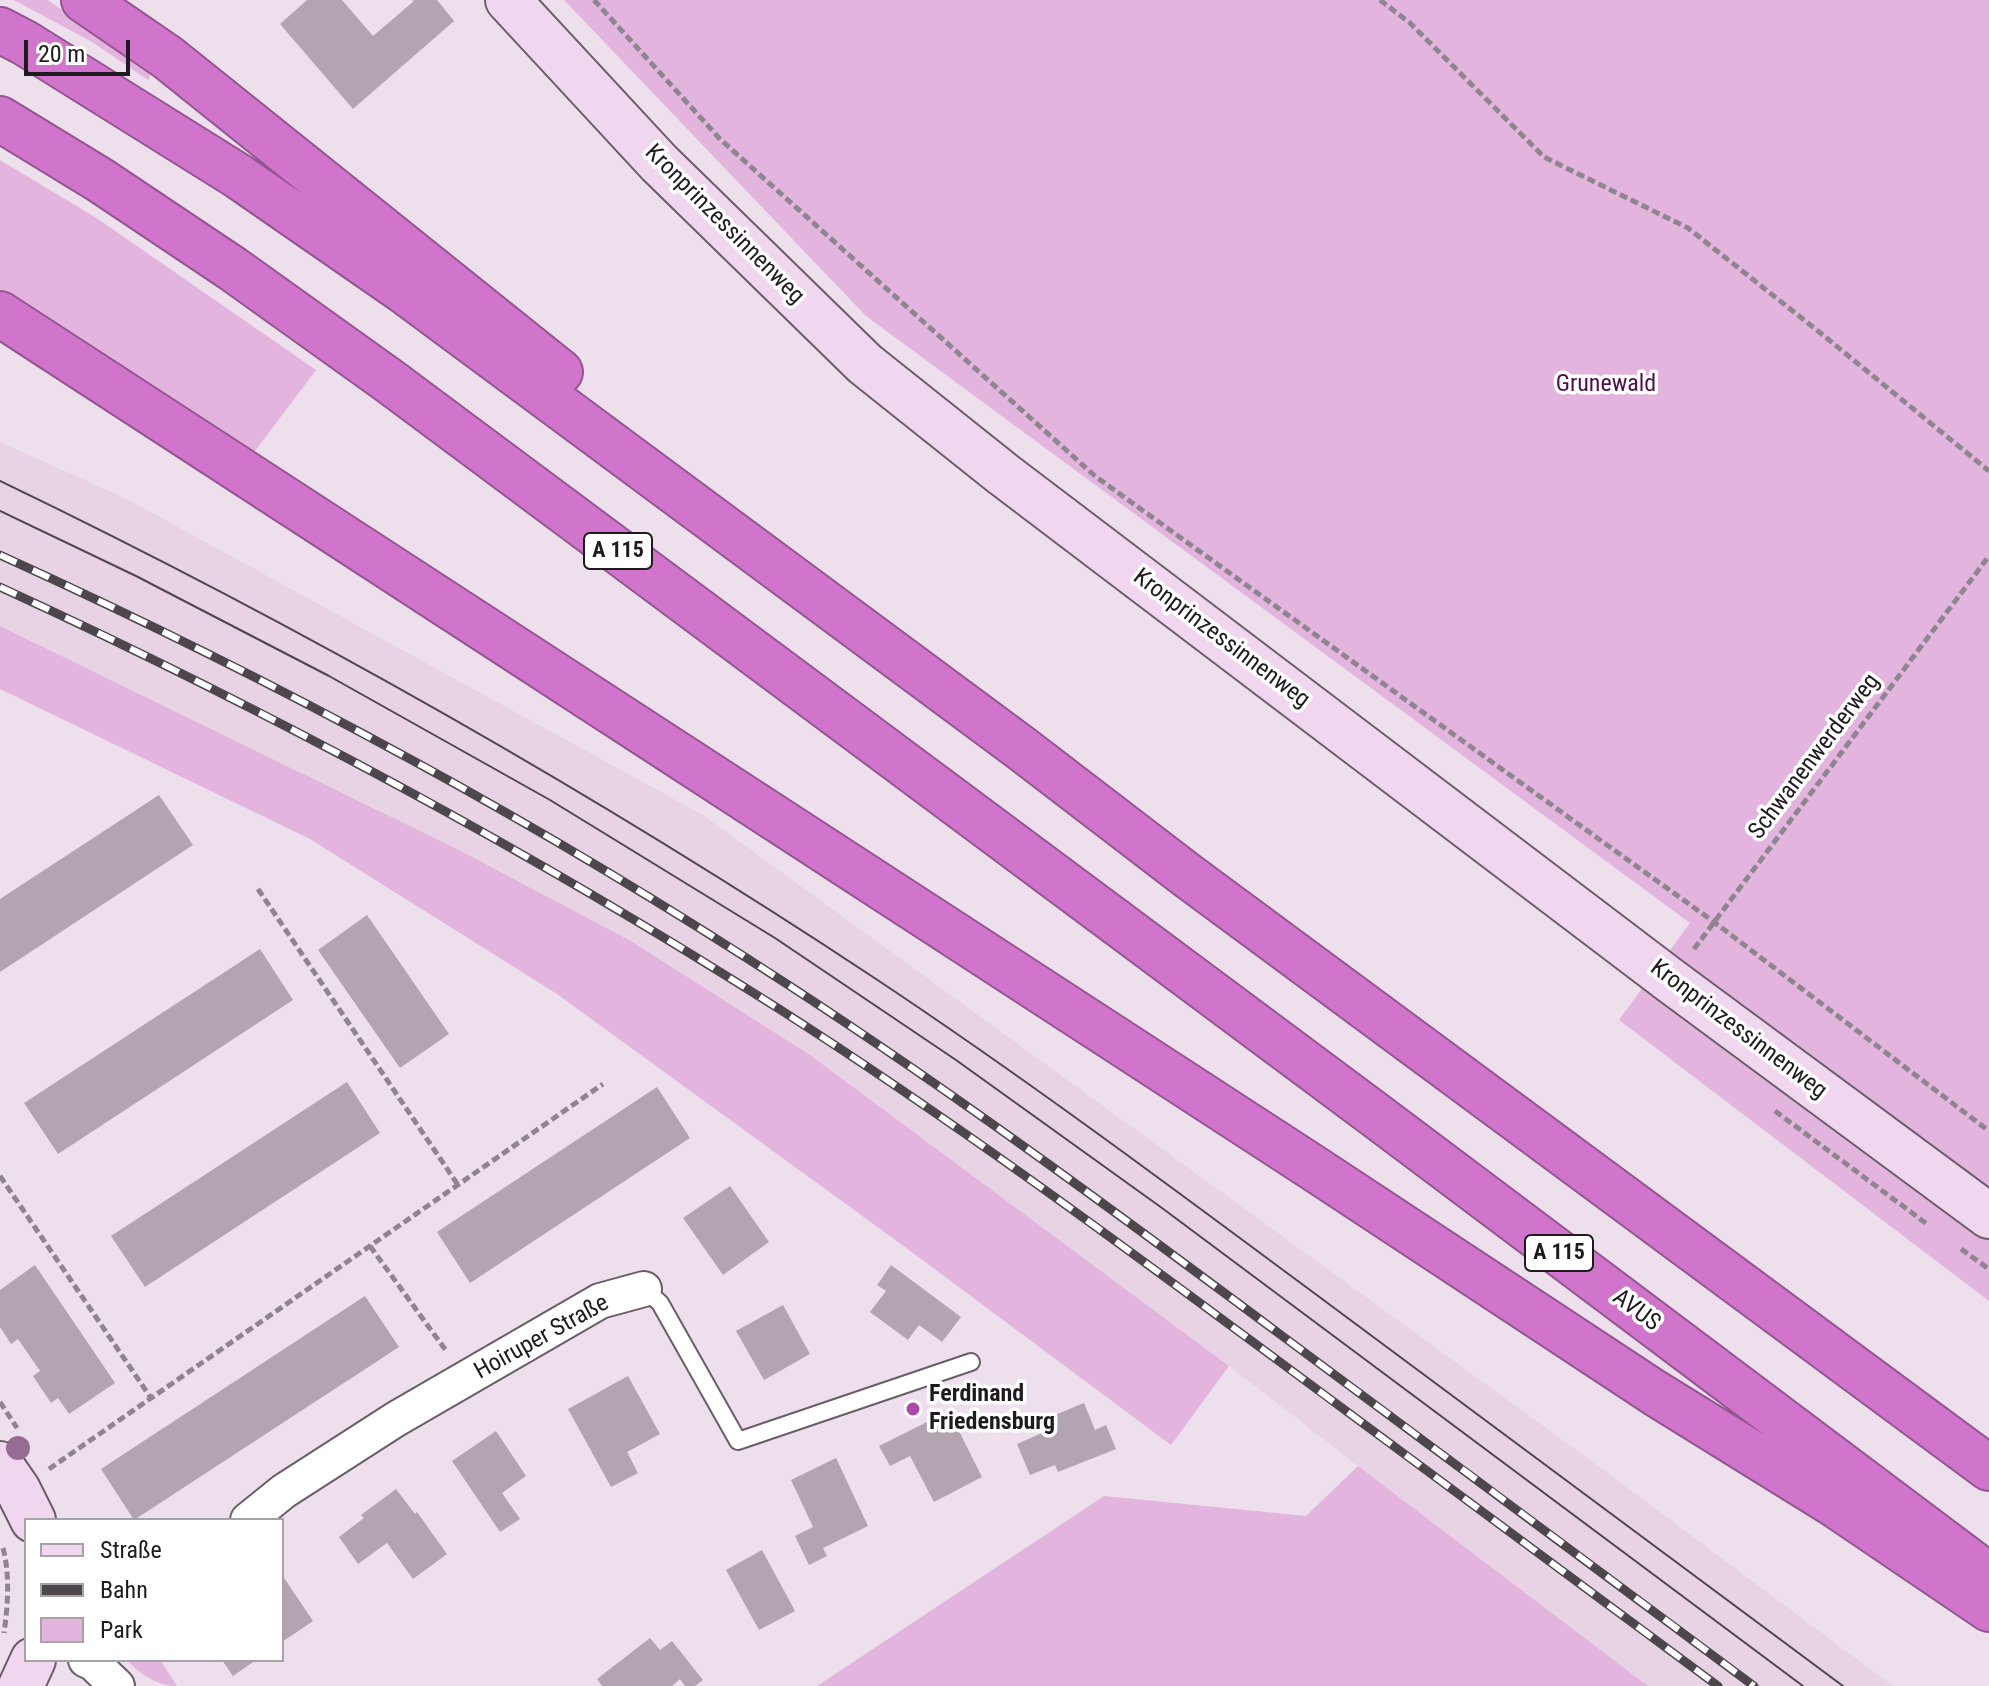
<!DOCTYPE html>
<meta charset="utf-8">
<style>
body{margin:0}
#map{position:relative;width:1989px;height:1686px;overflow:hidden;background:#eedfec;font-family:"Roboto Condensed",sans-serif}
canvas{display:block}
.legend{position:absolute;left:24px;top:1518px;width:260px;height:144px;box-sizing:border-box;background:#fff;border:2px solid #a5a3a5;margin:0;padding:10px 14px;list-style:none;font-size:24px;color:#1f1a1f}
.legend li{display:flex;align-items:center;gap:16px;height:40px}
.legend b{width:40px;border:2px solid #a5a3a5}
.scale{position:absolute;left:24px;top:40px;width:106px;height:36px;box-sizing:border-box;border:4px solid #1f1a1f;border-top:0;padding-left:10px;font-size:24px;line-height:28px;white-space:nowrap;color:#1f1a1f;-webkit-text-stroke:6px #fff;paint-order:stroke}
</style>
<div id="map">
<canvas width="1989" height="1686"></canvas>
<ul class="legend">
<li><b style="height:10px;background:#f1d6ef"></b>Straße</li>
<li><b style="height:10px;background:#4d464d"></b>Bahn</li>
<li><b style="height:22px;background:#e2b4de"></b>Park</li>
</ul>
<div class="scale">20 m</div>
</div>
<script>
const context = document.querySelector('canvas').getContext('2d');
context.lineJoin = 'round';
function fill(path, color) { context.fillStyle = color; context.fill(path, 'evenodd'); }
function strokePath(path, color, width, dash) { context.strokeStyle = color; context.lineWidth = width; context.lineCap = dash ? 'butt' : 'round'; context.setLineDash(dash || []); context.stroke(path); }
function label(font, color, halo, rows, align = 'center') {
  context.font = font + ' "Roboto Condensed",sans-serif'; context.lineWidth = 7; context.setLineDash([]); context.textBaseline = 'middle'; context.strokeStyle = halo; context.fillStyle = color; for (const [text, x, y, turn = 0] of rows) {
    context.save(); context.translate(x, y); context.rotate((+turn || 0) * Math.PI / 180); context.textAlign = isNaN(turn) ? turn : align; if (halo) context.strokeText(text, 0, 0); context.fillText(text, 0, 0); context.restore();
  }
}
fill(new Path2D(`
 M0 442 127 499 703 815 1586 1457 1893 1686H1648L1358 1466 1229 1366 810 1055 631 941 459 850 0 626Z`), '#e8d3e5');
fill(new Path2D(`
 M14 0H48L151 74 148 80 92 42Z
 M564 0H1989V1301L1619 1020 1690 923 866 316Z
 M0 160 95 217 316 370 252 455 0 295Z
 M0 626 459 850 631 941 810 1055 1229 1366 1171 1445 905 1247 557 994 310 839 0 689Z
 M1358 1466 1648 1686H817L1104 1496 1306 1516Z
 M127 1660H160L177 1686C157 1686 140 1674 127 1660Z`), '#e2b4de');
fill(new Path2D(`
 M307 0H342L373 36 414 1 412 0H437L454 21 353 109 280 24Z
 M159 795 193 845 0 972V899Z
 M367 915 449 1034 400 1068 318 950Z
 M260 949 293 1000 58 1154 24 1103Z
 M347 1082 380 1133 145 1287 111 1236Z
 M657 1087 690 1138 470 1283 437 1232Z
 M730 1186 769 1242 723 1275 683 1218Z
 M35 1265 115 1383 69 1414 58 1398 51 1403 33 1376 40 1371 18 1339 11 1344 0 1327V1290Z
 M891 1265 961 1317 942 1342 919 1325 908 1340 870 1312 886 1291 877 1285Z
 M365 1296 399 1347 134 1520 101 1469Z
 M783 1305 810 1354 764 1380 736 1331Z
 M628 1376 660 1434 627 1452 638 1473 611 1487 568 1409Z
 M1084 1403 1095 1430 1106 1425 1116 1449 1058 1472 1055 1465 1030 1475 1017 1444 1042 1433 1038 1422Z
 M949 1411 982 1477 934 1502 910 1456 890 1466 879 1446Z
 M496 1431 526 1476 502 1493 520 1519 500 1532 452 1461Z
 M836 1458 868 1526 823 1548 827 1556 809 1565 795 1536 813 1527 791 1480Z
 M396 1489 415 1514 417 1512 447 1554 413 1579 387 1543 358 1564 339 1537 364 1518 361 1515Z
 M762 1550 795 1611 759 1630 726 1570Z
 M282 1575 313 1621 282 1642Z
 M650 1638 660 1650 672 1641 703 1680 695 1686H685L680 1679 672 1686H602L597 1679Z
 M222 1660H256L233 1676Z`), '#b2a4b0');
const lane = new Path2D(`
 M644 1289 660 1303 738 1441 971 1362`);
const street = new Path2D(`
 M248 1520 284 1491 396 1419 600 1301 644 1289
 M86 1660 92 1662 117 1686`);
const secondary = new Path2D(`
 M508 0 659 163 865 364 1003 474 1671 981 1989 1216
 M0 1464 18 1490 33 1520
 M21 1686 33 1660`);
const highway = new Path2D(`
 M84 0 167 57 560 372
 M0 30 25 43 238 176 404 291 1021 748 1188 876 1989 1468
 M0 119 100 180 233 269 388 380 1378 1117 1989 1576
 M0 314 1312 1167 1655 1393 1831 1502 1989 1609`);
strokePath(lane, '#6a5d68', 20);
strokePath(street, '#6a5d68', 38);
strokePath(secondary, '#6a5d68', 48);
strokePath(highway, '#92558f', 48);
strokePath(new Path2D(`
 M594 0 720 139 1095 476 1714 922 1989 1131
 M1380 0 1410 23 1544 157 1688 228 1818 331 1989 471
 M258 889 458 1185
 M1694 949 1989 556
 M1775 1111 1927 1224
 M0 1176 151 1398
 M370 1246 447 1352
 M1961 1249 1989 1269
 M0 1402 17 1428
 M49 1469 603 1084
 M3 1548C10 1575 8 1605 4 1633`), '#8f858e', 5, [8, 4]);
strokePath(lane, '#fff', 16);
strokePath(street, '#fff', 34);
strokePath(secondary, '#f1d6ef', 44);
strokePath(highway, '#d075cb', 44);
strokePath(new Path2D(`
 M0 481C303 627 596 794 876 979 1037 1086 1190 1201 1345 1316 1511 1439 1677 1562 1843 1686
 M0 511 136 576 329 676 550 800 775 938 956 1060 1162 1208 1803 1686`), '#4d464d', 2);
const rail = new Path2D(`
 M0 555C274 679 541 823 793 988 960 1097 1121 1216 1281 1335 1439 1452 1597 1569 1754 1686
 M0 587C268 710 527 849 776 1007 950 1118 1115 1240 1280 1362 1426 1470 1572 1578 1718 1686`);
strokePath(rail, '#4d464d', 9);
strokePath(rail, '#fff', 6, [18]);
context.fillStyle = '#966c94';
for (const [x, y] of [
 [18,1448]
]) { context.beginPath(); context.arc(x, y, 12, 0, 2 * Math.PI); context.fill(); }
for (const [x, y, r, color] of [
 [913,1409,8,"#ae47aa"]
]) { const dot = new Path2D(); dot.arc(x, y, r, 0, 2 * Math.PI); context.fillStyle = color; context.fill(dot); strokePath(dot, '#fff', 3); }
for (const [x, y, w] of [
 [618,551,68],
 [1559,1253,68]
]) { const box = new Path2D(); box.roundRect(x - w / 2, y - 18, w, 36, 6); context.fillStyle = '#fff'; context.fill(box); strokePath(box, '#1f1a1f', 2); }
label('bold 22px', '#1f1a1f', null, [
 ["A 115",618,551],
 ["A 115",1559,1253]
]);
label('24px', '#1f1a1f', '#fff', [
 ["Kronprinzessinnenweg",724,225,45],
 ["Kronprinzessinnenweg",1221,639,37],
 ["Schwanenwerderweg",1815,757,-53],
 ["Kronprinzessinnenweg",1738,1030,37],
 ["AVUS",1636,1311,37],
 ["Hoiruper Straße",542,1338,-29]
]);
label('24px', '#4e0e4c', '#fff', [
 ["Grunewald",1606,385]
]);
label('bold 24px', '#1f1a1f', '#fff', [
 ["Ferdinand",929,1395],
 ["Friedensburg",929,1423]
], 'left');
</script>
